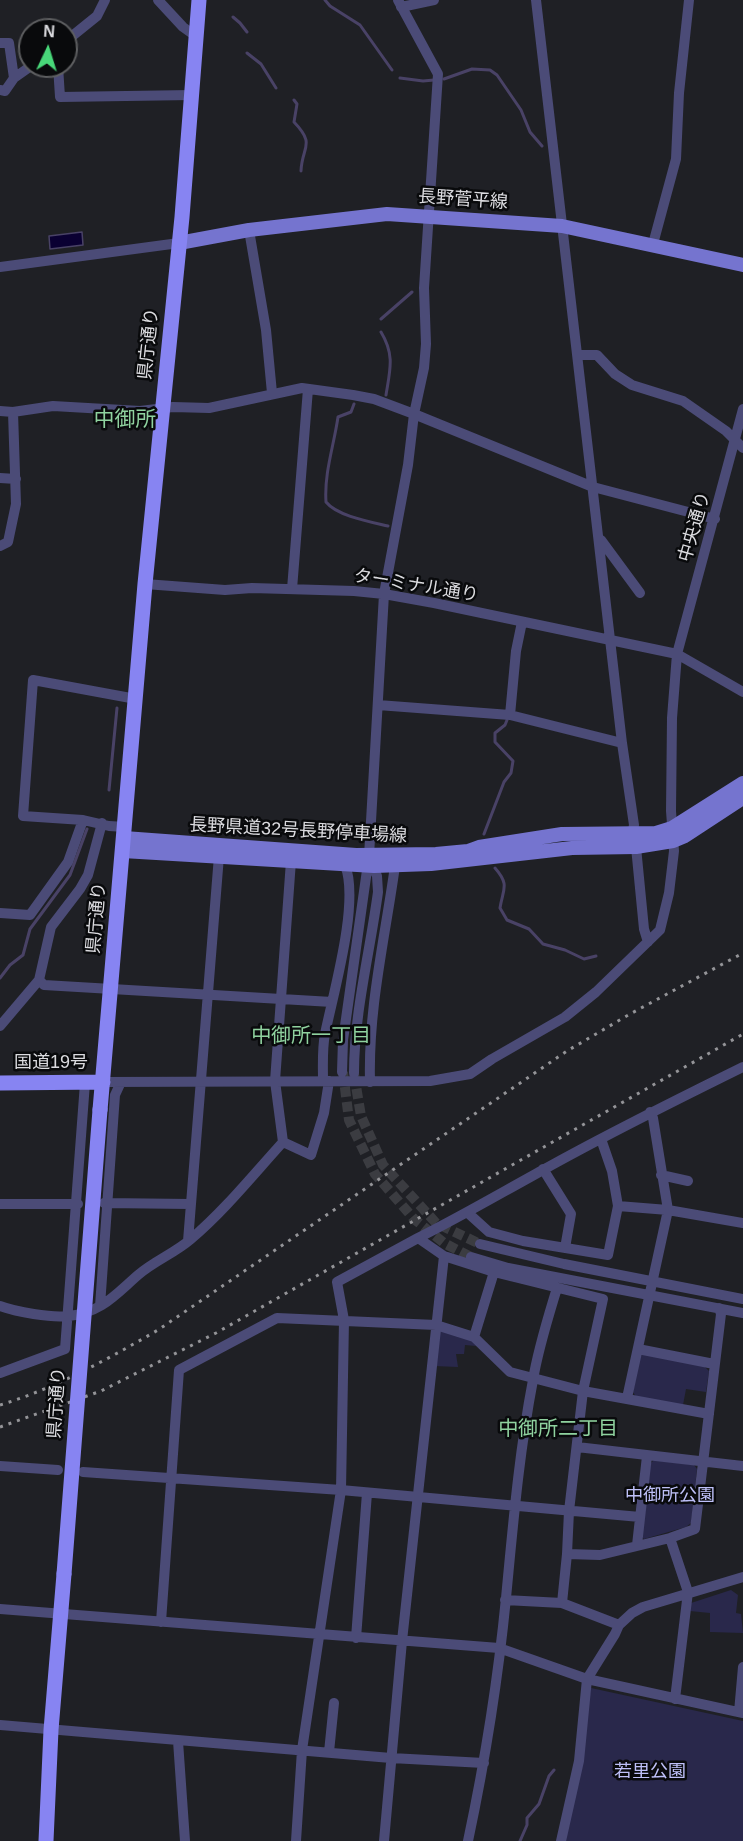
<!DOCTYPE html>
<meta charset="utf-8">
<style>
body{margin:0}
#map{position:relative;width:743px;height:1841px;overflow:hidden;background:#1f2025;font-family:Arial,sans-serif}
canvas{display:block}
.north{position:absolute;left:18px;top:18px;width:60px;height:60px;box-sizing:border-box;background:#090a0c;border:2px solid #5d5e60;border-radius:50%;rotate:4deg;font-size:16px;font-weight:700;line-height:24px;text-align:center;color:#dbdbdf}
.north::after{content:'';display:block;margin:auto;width:21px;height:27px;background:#48d779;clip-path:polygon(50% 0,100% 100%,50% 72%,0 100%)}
</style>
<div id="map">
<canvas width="743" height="1841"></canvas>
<div class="north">N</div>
</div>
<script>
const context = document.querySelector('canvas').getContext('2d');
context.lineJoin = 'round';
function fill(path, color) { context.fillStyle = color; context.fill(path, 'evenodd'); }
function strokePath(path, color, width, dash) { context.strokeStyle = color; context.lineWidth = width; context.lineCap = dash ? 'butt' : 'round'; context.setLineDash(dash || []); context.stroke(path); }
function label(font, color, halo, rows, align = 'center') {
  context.font = font + ' Arial,"Noto Sans JP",sans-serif'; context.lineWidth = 5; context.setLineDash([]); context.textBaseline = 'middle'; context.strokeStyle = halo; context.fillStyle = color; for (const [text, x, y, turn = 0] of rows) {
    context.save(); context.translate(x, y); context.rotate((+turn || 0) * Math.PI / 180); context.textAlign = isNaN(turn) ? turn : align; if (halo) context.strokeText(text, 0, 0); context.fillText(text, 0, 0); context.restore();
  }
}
fill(new Path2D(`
 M439 1330 472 1340 476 1346 465 1345 464 1354H456L458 1367 434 1366Z
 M645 1353 704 1366 709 1371 706 1392 686 1389 683 1405 636 1397 633 1392 640 1356Z
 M654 1460 694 1465 697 1469 691 1523 686 1527 644 1539 641 1536 650 1464Z
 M731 1590 738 1595 736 1613 741 1614 743 1633 710 1632V1613L690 1611 691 1603Z
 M591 1688 743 1721V1841H565Z`), '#29284b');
const water = new Path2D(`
 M82 232 83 245 50 249 49 236Z`);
fill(water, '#0a0032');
strokePath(water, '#494266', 1.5);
strokePath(new Path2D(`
 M325 0 330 6 360 25 392 70
 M233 17 240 23 247 32
 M247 53 261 64 276 88
 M400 78 423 81 434 80
 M444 79 472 69 490 70 497 75 521 110 530 132 542 146
 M294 100 297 104 294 122C316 145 302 146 301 171
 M381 319 412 292
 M381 332C395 355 390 370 386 395
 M354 404 351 412 338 417C334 445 324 473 326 502 337 516 371 522 388 526
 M109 790 117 708
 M484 834 504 782 511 773 513 761 495 742V733L505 725 507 720
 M495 868C510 885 503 889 500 908L507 920 529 929 543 944 565 950 584 959 596 956
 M0 978 10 965 23 955 30 929 70 875 87 829
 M520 1841 527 1825V1818L539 1804 549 1776 554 1770`), '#494266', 3);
strokePath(new Path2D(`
 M343 1072 349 1120 375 1174 414 1219 444 1243 471 1257
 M354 1074 361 1116 383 1165 436 1223 480 1244`), '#3b3c41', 10, [10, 5]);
strokePath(new Path2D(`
 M158 0 183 27 197 37
 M536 0 622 743 634 825 632 835
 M401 7 434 0
 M66 41 97 16 105 0
 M0 43H9L14 78
 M58 66 60 97 192 95
 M0 90 5 91 14 78 31 66
 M249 230 266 330 272 393
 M653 244 676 159 679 93 689 0
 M0 267 179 243
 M578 355H597L615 374 632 385 683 401 726 431 743 448
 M0 411 13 412 53 406 140 411 173 407 209 408 302 388 353 395 374 399 414 414 593 487 715 519
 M0 478 16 479
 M601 540 640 593
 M0 546 8 542 16 504 13 412
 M145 584 225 590 252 588 354 591 384 594 434 603 677 654 743 692
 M292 589 308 389
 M378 705 510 715 622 743
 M510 715 516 651 522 622
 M125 827 109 826 83 820 23 816 33 680 136 699
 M636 847 644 929 648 942
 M0 913 30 915 68 862 83 820
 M39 980 44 985 332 1002
 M0 1026 39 980 51 927 80 889 88 875 102 823
 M342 1072 343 1040 369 856 384 594 408 465 414 414 424 368 426 344 424 288 438 74 398 0
 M354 1073C354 1013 370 952 378 892L377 876 371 861
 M323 1081C323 1066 322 1049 325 1034 333 994 360 902 345 865
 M103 1082 430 1081 470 1074 492 1059 565 1017 596 992 660 930 669 893 674 851 671 811 672 718 677 654 743 409
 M370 1082C368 1008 385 938 395 866
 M601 1139 612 1171 618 1206
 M283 1142 311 1155 324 1113 329 1081
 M543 1169 571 1214 565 1248
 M661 1175 688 1181
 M104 1203 190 1204
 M0 1204H78
 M468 1213 489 1232 523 1241 608 1255 618 1206 668 1210 743 1223
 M188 1241 219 856
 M480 1244 564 1264 743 1299
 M471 1257 508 1268 743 1313
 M0 1306C16 1312 51 1318 68 1316 101 1313 115 1295 138 1275 154 1261 175 1253 191 1239 225 1210 253 1175 283 1142L275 1081 291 861
 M100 1306 115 1095 121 1082
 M474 1337 494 1272
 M638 1349 714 1364
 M0 1373 65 1349 85 1083
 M627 1398 668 1210 653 1118 650 1112
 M577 1447 743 1466
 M0 1466 58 1470
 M83 1472 341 1490 640 1517
 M670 1538 688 1592 675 1699
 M637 1545 647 1456
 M567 1554 600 1555 670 1538 695 1529 721 1314 719 1308
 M505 1600 562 1603 619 1625
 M562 1603 567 1554 569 1511 583 1391 603 1299 494 1272 444 1256 418 1238C460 1217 501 1193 543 1170 609 1133 676 1100 743 1067
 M0 1609 499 1648 587 1679 743 1713
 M161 1622 179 1370 277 1318 436 1325 474 1337 510 1372 583 1391 709 1414
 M356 1638 367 1493
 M739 1712 743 1667
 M0 1725 391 1758 484 1763
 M178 1741 185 1841
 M329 1752 334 1703
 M296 1841 302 1750 341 1490 344 1320 337 1282 418 1238
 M384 1841 402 1641 444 1256
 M468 1841C485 1761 498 1680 506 1598 513 1525 519 1453 533 1380 538 1349 548 1318 557 1288
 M561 1841 579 1761 587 1679 615 1634 619 1625 632 1613 643 1607 743 1577`), '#4b4b77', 10);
strokePath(new Path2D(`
 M179 243 249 230 387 214 562 226 743 265
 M124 838 356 855 436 854 468 851 479 847 562 834 656 833 672 828 743 783
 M123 851 374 866 431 864 572 848 636 847 673 841 685 836 743 798`), '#7574cf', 14);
strokePath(new Path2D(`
 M0 1083 103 1082
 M100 1110 145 584 182 217 199 0
 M46 1841 51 1730 64 1574`), '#8784f2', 15);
strokePath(new Path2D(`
 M0 1405C56 1388 108 1359 158 1330L567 1051 630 1014 743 953
 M0 1427 101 1391 216 1333 743 1034`), '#949498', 3, [3, 6]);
strokePath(new Path2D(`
 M64 1574 100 1110`), '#8784f2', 15);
label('18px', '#dbdbdf', '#090a0c', [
 ["長野菅平線",463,200,4],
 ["県庁通り",149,344,-84],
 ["中央通り",695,527,-74],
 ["ターミナル通り",416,586,9],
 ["長野県道32号長野停車場線",298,831,3],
 ["県庁通り",97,918,-85],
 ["国道19号",51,1063],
 ["県庁通り",57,1403,-86]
]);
label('18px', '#bec0f8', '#090a0c', [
 ["中御所公園",670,1496],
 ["若里公園",650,1772]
]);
label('20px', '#8fd29f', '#090a0c', [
 ["中御所一丁目",311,1036],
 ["中御所二丁目",558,1429]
]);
label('21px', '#8fd29f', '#090a0c', [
 ["中御所",125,420]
]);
</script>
